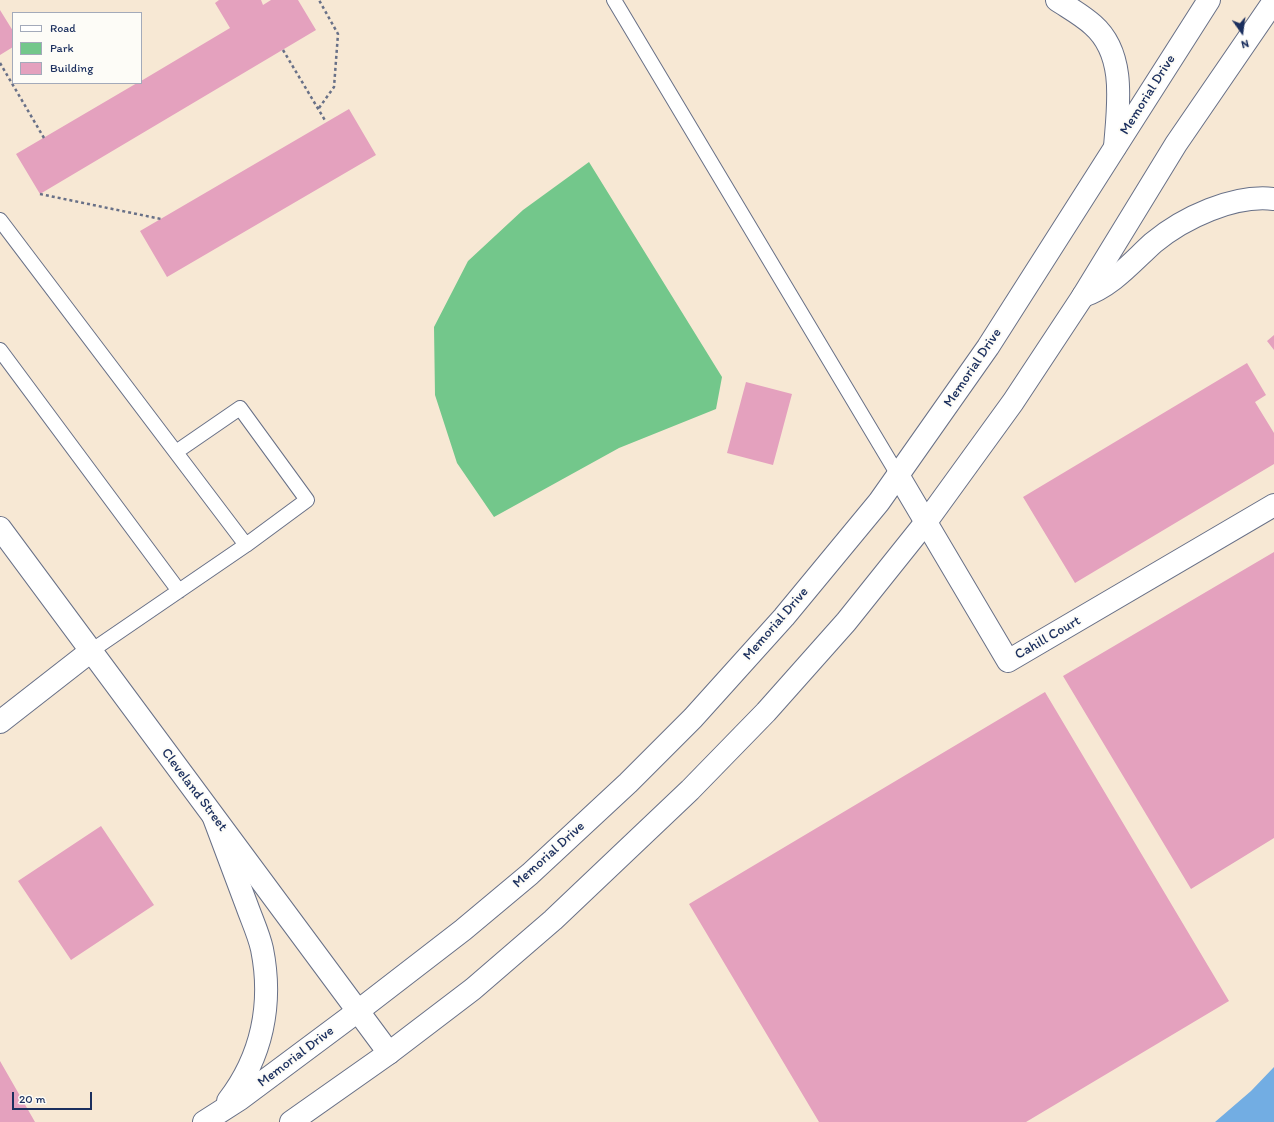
<!DOCTYPE html>
<style>
body{margin:0}
#map{position:relative;width:1274px;height:1122px;overflow:hidden;background:#f7e8d4;font-family:Itim,sans-serif}
canvas{display:block}
.legend{position:absolute;left:12px;top:12px;width:130px;height:72px;box-sizing:border-box;background:#fdfcf7;border:1px solid #a3aaba;margin:0;padding:5px 7px;list-style:none;font-size:12px;color:#1b2f5e}
.legend li{display:flex;align-items:center;gap:8px;height:20px}
.legend b{width:20px;border:1px solid #a3aaba}
.north{position:absolute;left:1222px;top:12px;width:40px;height:40px;-webkit-text-stroke:3px #fdfcf7;paint-order:stroke;rotate:166deg;font-size:11px;font-weight:700;line-height:16px;text-align:center;color:#1b2f5e}
.north::after{content:'';display:block;margin:auto;width:14px;height:18px;background:#1b2f5e;clip-path:polygon(50% 0,100% 100%,50% 72%,0 100%)}
.scale{position:absolute;left:12px;top:1092px;width:80px;height:18px;box-sizing:border-box;border:2px solid #1b2f5e;border-top:0;padding-left:5px;font-size:12px;line-height:14px;white-space:nowrap;color:#1b2f5e;-webkit-text-stroke:3px #fdfcf7;paint-order:stroke}
</style>
<div id="map">
<canvas width="1274" height="1122"></canvas>
<ul class="legend">
<li><b style="height:5px;background:#fff"></b>Road</li>
<li><b style="height:11px;background:#73c78b"></b>Park</li>
<li><b style="height:11px;background:#e4a1be"></b>Building</li>
</ul>
<div class="north">N</div>
<div class="scale">20 m</div>
</div>
<script>
const context = document.querySelector('canvas').getContext('2d');
context.lineJoin = 'round';
function fill(path, color) { context.fillStyle = color; context.fill(path, 'evenodd'); }
function strokePath(path, color, width, dash) { context.strokeStyle = color; context.lineWidth = width; context.lineCap = dash ? 'butt' : 'round'; context.setLineDash(dash || []); context.stroke(path); }
function label(font, color, halo, rows, align = 'center') {
  context.font = font + ' Itim,sans-serif'; context.lineWidth = 4; context.setLineDash([]); context.textBaseline = 'middle'; context.strokeStyle = halo; context.fillStyle = color; for (const [text, x, y, turn = 0] of rows) {
    context.save(); context.translate(x, y); context.rotate((+turn || 0) * Math.PI / 180); context.textAlign = isNaN(turn) ? turn : align; if (halo) context.strokeText(text, 0, 0); context.fillText(text, 0, 0); context.restore();
  }
}
fill(new Path2D(`
 M589 162 722 377 716 409 619 448 494 517 457 463 435 395 434 327 468 261 523 210Z`), '#73c78b');
fill(new Path2D(`
 M1274 1067V1122H1215L1251 1091Z`), '#72ade3');
fill(new Path2D(`
 M219 0H261L263 5 271 0H298L316 30 40 194 16 154 137 83H141V81L230 28 215 3Z
 M0 10 13 31V47L0 55Z
 M349 109 376 155 167 277 140 231Z
 M1274 335V350L1267 341Z
 M1247 363 1266 395 1255 402 1274 433V464L1075 583 1023 497Z
 M746 382 792 394 773 465 727 453Z
 M1274 552V838L1191 889 1063 676Z
 M1045 692 1229 1001 1026 1122H819L689 904Z
 M101 826 154 905 71 960 18 881Z
 M0 1061 35 1122H0Z`), '#e4a1be');
const service = new Path2D(`
 M614 0 898 475
 M0 220 246 545 91 651
 M0 350 179 591
 M176 452 240 408 307 500 246 545`);
const minor = new Path2D(`
 M898 475 1008 661 1274 505
 M0 722 91 651`);
const tertiary = new Path2D(`
 M0 528 389 1053`);
const secondary = new Path2D(`
 M214 818C225 847 236 877 247 906 252 920 259 935 262 949 273 1004 262 1057 228 1101
 M204 1122 240 1099 358 1011 463 930 530 874 628 783 693 718 784 617 879 502 988 347 1209 0
 M291 1122 389 1053 473 989 553 920 690 790 766 712 846 622 926 522 1013 402 1083 296 1176 144 1274 1`);
const primary = new Path2D(`
 M1057 0C1069 8 1082 15 1093 25 1127 55 1118 107 1115 147
 M1083 296C1112 286 1131 263 1153 243 1183 218 1234 194 1274 199`);
strokePath(service, '#687087', 16);
strokePath(minor, '#687087', 24);
strokePath(tertiary, '#687087', 24);
strokePath(secondary, '#687087', 24);
strokePath(primary, '#687087', 24);
strokePath(new Path2D(`
 M283 50 326 122
 M0 63 44 138
 M319 108 334 87 338 34 319 0
 M40 194 161 219`), '#687087', 2.5, [3, 3]);
strokePath(service, '#fff', 14);
strokePath(minor, '#fff', 22);
strokePath(tertiary, '#fff', 22);
strokePath(secondary, '#fff', 22);
strokePath(primary, '#fff', 22);
label('14px', '#1b2f5e', '#fdfcf7', [
 ["Memorial Drive",1148,95,-58],
 ["Memorial Drive",973,368,-56],
 ["Memorial Drive",776,624,-49],
 ["Cahill Court",1048,638,-30],
 ["Cleveland Street",194,790,53],
 ["Memorial Drive",549,855,-42],
 ["Memorial Drive",296,1057,-37]
]);
</script>
